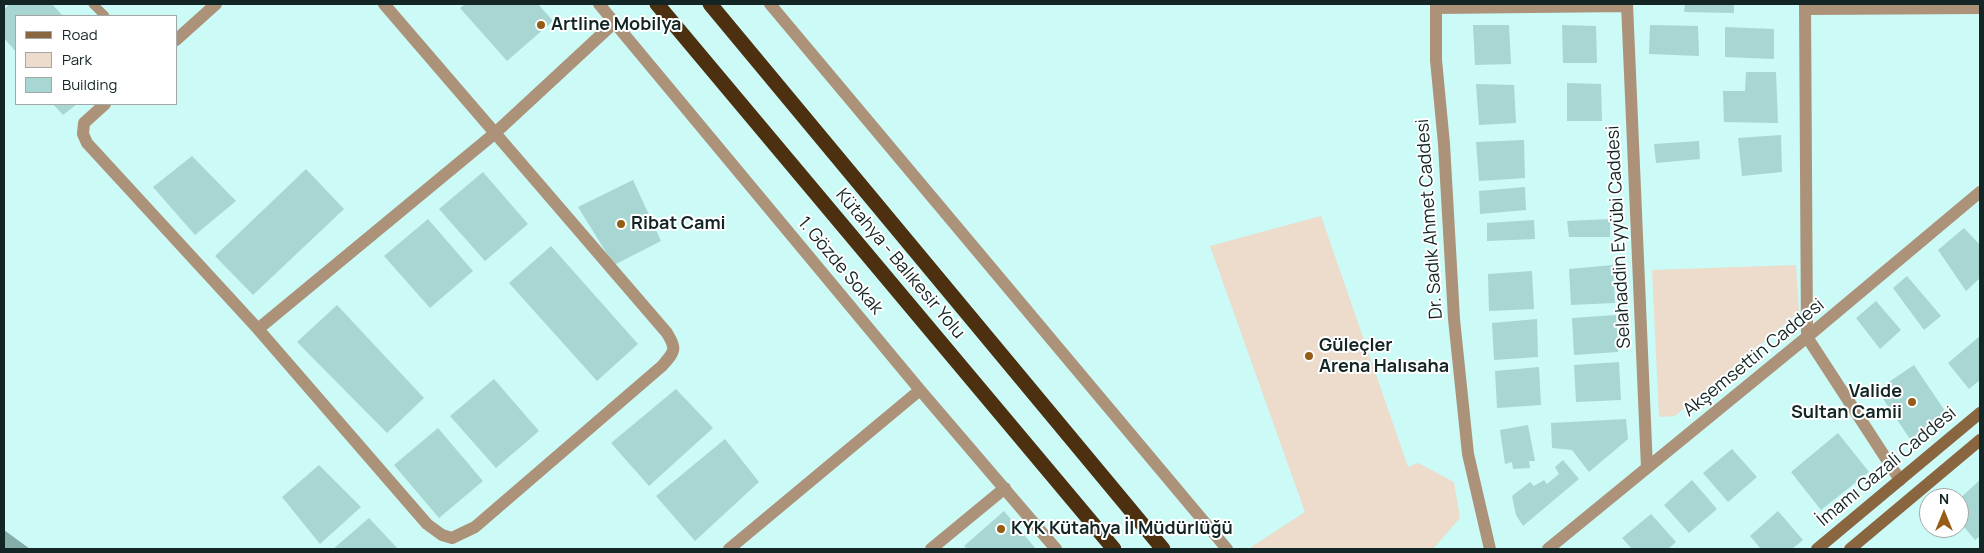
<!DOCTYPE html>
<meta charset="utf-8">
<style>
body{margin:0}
#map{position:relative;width:1984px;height:553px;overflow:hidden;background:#cbfaf7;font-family:Manrope,sans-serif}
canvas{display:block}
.frame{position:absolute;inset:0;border:5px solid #132524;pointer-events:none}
.legend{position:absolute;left:15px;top:15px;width:162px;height:90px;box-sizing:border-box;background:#fff;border:1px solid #a1a8a7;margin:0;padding:6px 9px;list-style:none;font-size:15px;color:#132524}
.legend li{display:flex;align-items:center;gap:10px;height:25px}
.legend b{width:25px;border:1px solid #a1a8a7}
.north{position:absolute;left:1919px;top:488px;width:50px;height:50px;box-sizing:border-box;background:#fff;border:1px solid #a1a8a7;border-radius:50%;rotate:0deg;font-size:14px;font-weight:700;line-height:20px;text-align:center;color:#132524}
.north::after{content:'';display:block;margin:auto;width:18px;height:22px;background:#945c17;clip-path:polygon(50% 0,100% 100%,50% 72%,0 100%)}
</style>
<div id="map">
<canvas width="1984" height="553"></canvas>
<div class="frame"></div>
<ul class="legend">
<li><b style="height:6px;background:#896540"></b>Road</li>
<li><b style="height:14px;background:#eddbcb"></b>Park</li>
<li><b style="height:14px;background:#a8d6d3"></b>Building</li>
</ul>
<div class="north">N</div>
</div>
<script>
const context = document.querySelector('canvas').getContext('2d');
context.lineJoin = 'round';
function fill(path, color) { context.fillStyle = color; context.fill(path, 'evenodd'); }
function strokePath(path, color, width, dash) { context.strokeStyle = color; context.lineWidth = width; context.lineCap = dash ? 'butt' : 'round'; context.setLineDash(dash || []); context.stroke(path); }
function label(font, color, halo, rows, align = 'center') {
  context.font = font + ' Manrope,sans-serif'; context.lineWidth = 4; context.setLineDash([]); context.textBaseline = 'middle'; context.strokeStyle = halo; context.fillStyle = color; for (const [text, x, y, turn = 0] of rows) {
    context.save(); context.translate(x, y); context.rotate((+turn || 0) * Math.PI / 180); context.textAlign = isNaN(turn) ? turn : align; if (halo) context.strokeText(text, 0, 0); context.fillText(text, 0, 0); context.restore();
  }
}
fill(new Path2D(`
 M1321 216 1408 467 1418 463 1454 482 1460 518 1433 549H1252L1251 547 1305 512 1210 246Z
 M1796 265 1799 312 1675 416 1659 417 1652 270Z`), '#eddbcb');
fill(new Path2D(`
 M4 530 30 549H4Z`), '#85adaa');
fill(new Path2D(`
 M10 4H52L63 16H16V52L4 38V9Z
 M465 4H538L553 21 507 61 460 8Z
 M1685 4H1734V13L1684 12Z
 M1473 25H1509L1511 64 1475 65Z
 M1562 25 1596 26 1597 63H1563Z
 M1650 25 1698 26 1699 56 1649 54Z
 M1725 27 1774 29V59L1725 57Z
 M1746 72H1776L1778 123 1724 122 1723 91H1745Z
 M1567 83 1601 84 1602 121H1567Z
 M1476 84 1514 85 1516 123 1479 125Z
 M53 104H77L63 115Z
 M1781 135 1782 172 1742 176 1738 138Z
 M1524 140 1525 178 1479 181 1476 142Z
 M1699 141 1700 159 1656 163 1654 144Z
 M192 156 236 201 195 235 153 187Z
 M306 169 344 209 253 295 215 256Z
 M483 172 528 224 485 261 439 209Z
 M633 180 661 241 614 265 578 207Z
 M1525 187 1526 210 1480 214 1479 191Z
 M428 219 473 271 430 308 384 256Z
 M1610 219V237H1569L1567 221Z
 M1534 220 1535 239 1487 241V223Z
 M1964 228 1980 245V278L1966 291 1938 250Z
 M551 246 638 344 597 381 509 283Z
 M1613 265 1615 303 1571 305 1569 269Z
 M1532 271 1534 309 1489 311 1488 274Z
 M1907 276 1941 316 1924 330 1893 288Z
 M1876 301 1901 330 1880 349 1856 318Z
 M337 305 424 398 387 433 297 342Z
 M1616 315 1618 352 1574 355 1572 318Z
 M1537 319 1538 357 1494 360 1492 323Z
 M1980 336V380L1969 389 1948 363Z
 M1619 362 1621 400 1576 402 1574 365Z
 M1914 365 1947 414 1910 439 1877 390Z
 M1539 367 1541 405 1497 408 1495 371Z
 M494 379 539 431 496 468 450 416Z
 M676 389 713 428 649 486 611 443Z
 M1626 419 1628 439 1589 472 1572 450 1552 448 1551 423Z
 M1528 425 1535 461H1529L1530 468 1513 469 1512 462 1505 464 1500 430Z
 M438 428 483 481 439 518 394 465Z
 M1838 433 1869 472 1821 510 1791 472Z
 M725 439 759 482 695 541 656 496Z
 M1732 449 1757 477 1728 502 1703 473Z
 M1563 460 1579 479 1523 526 1516 515 1512 496 1530 482 1534 486 1544 480 1547 484 1559 474 1555 467Z
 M319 465 361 507 320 544 282 497Z
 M1692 480 1717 509 1689 533 1664 505Z
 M1980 480V536L1975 540 1959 521V499Z
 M1004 511 1036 549H967L964 546Z
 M1778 511 1803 540 1792 549H1761L1750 536Z
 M1651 514 1676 542 1668 549H1632L1622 538Z
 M369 518 398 549H333Z`), '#a8d6d3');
strokePath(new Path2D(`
 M93 4 105 16`), '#ab9279', 9);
strokePath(new Path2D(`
 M599 4 920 390 1056 549
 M770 4 1227 549
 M1436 4V60L1444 144 1454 319 1468 454 1490 549
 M1627 4 1647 468
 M1805 4 1807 337 1900 480
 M1436 8 1627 6
 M1806 9 1980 8
 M176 40 216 4
 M105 104 84 123 83 134 87 143 258 329 427 524 442 535 452 538 475 527 662 366C675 351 677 350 667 333L384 4
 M258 329 494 134 615 22
 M729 549 920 390
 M931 549 1005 488
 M1548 549 1807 337 1980 192`), '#ab9279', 12);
strokePath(new Path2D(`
 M1817 549 1980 413
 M1850 549 1980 440`), '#896540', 12);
strokePath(new Path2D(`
 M657 4 1114 549
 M710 4 1163 549`), '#4d3010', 15);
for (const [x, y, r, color] of [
 [541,25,5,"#945c17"],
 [621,224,5,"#945c17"],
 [1309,356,5,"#945c17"],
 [1912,402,5,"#945c17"],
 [1001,529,5,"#945c17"]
]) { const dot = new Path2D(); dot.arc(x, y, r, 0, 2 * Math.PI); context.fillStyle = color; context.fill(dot); strokePath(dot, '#fff', 2); }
label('bold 18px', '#132524', '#fff', [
 ["Artline Mobilya",551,25],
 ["Ribat Cami",631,224],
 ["Güleçler",1319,346],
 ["Arena Halısaha",1319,367],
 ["Valide",1902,392,"right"],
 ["Sultan Camii",1902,413,"right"],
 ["KYK Kütahya İl Müdürlüğü",1011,529]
], 'left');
label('18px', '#132524', '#fff', [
 ["Dr. Sadık Ahmet Caddesi",1430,219,-94],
 ["Selahaddin Eyyübi Caddesi",1619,237,-93],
 ["Kütahya - Balıkesir Yolu",900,264,50],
 ["1. Gözde Sokak",840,266,50],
 ["Akşemsettin Caddesi",1754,358,-39],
 ["İmamı Gazali Caddesi",1887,467,-40]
]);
</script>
